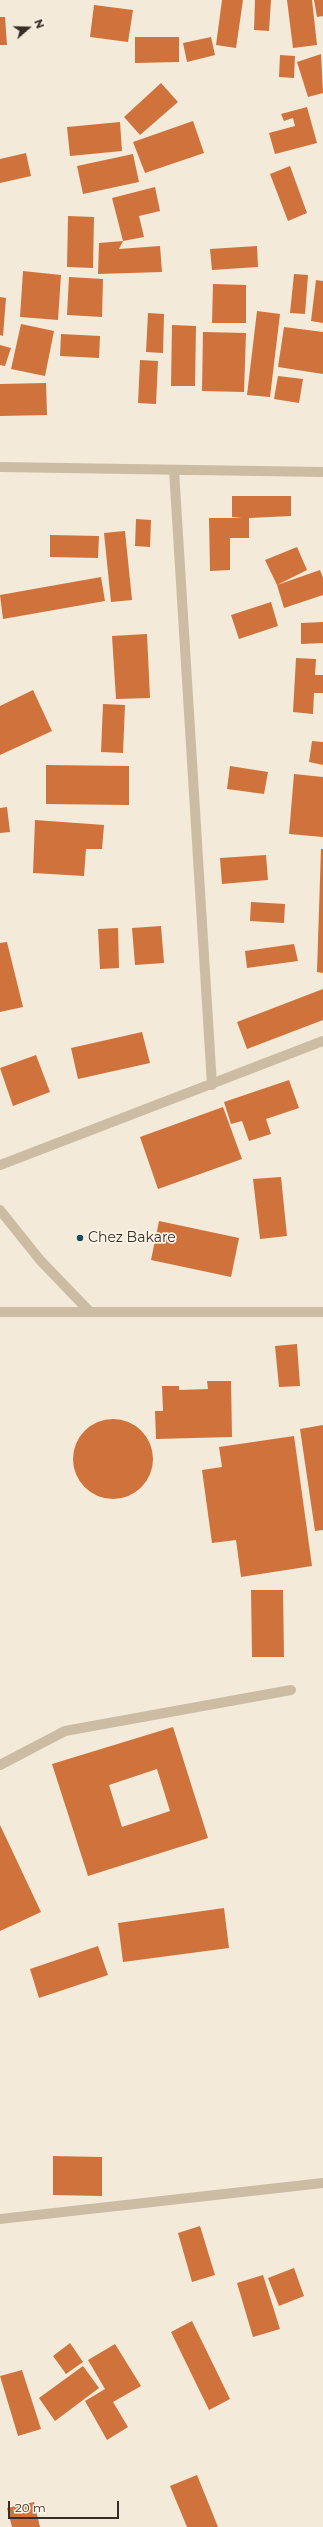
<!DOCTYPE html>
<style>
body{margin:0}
#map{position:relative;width:323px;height:2527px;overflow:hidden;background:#f4ead9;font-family:Montserrat,sans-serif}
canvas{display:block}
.north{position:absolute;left:8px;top:8px;width:40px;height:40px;-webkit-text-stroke:3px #fbf4e6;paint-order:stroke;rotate:70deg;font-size:11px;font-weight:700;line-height:16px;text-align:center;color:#372e27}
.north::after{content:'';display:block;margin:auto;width:14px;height:18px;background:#372e27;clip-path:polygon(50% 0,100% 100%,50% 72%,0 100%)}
.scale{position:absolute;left:8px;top:2501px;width:111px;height:18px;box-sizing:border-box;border:2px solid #372e27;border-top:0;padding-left:5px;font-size:12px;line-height:14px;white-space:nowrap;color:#372e27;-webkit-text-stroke:3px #fbf4e6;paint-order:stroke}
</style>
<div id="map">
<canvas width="323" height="2527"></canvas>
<div class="north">N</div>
<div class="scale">20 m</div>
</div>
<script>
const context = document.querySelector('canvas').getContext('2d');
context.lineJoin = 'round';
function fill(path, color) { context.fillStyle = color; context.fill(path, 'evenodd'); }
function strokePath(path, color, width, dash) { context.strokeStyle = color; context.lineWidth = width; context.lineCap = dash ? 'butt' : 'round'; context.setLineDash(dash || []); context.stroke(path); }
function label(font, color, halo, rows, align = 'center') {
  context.font = font + ' Montserrat,sans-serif'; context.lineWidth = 3.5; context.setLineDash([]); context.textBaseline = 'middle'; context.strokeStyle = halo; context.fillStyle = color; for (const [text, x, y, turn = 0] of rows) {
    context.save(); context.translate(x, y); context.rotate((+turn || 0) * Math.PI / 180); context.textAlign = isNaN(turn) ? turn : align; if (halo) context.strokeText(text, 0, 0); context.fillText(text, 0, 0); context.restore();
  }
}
fill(new Path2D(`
 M222 0H243L236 48 216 45Z
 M255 0H271L269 31 254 30Z
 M287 0H312L317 45 293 48Z
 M314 0H323V16L317 17Z
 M94 5 133 10 128 42 90 37Z
 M0 17H5L7 45H0Z
 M135 37H179V62L135 63Z
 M211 37 215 55 187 62 183 43Z
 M321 54 323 93 308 97 297 62Z
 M280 55 295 56 294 78 279 77Z
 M161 83 178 102 140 135 124 117Z
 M307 107 317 143 275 154 269 133 295 126 293 118 284 121 281 114Z
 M193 121 204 153 145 173 133 142Z
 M120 122 122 151 70 156 67 127Z
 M26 153 31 176 0 183V159Z
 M133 154 139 182 83 194 77 166Z
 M290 166 307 213 288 221 270 174Z
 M155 187 160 211 139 216 144 237 123 241 112 198Z
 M68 216 94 217 93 268 67 267Z
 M123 241 119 249 160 246 162 272 98 274 99 243Z
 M257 246 258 267 212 270 210 249Z
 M23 271 61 275 58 320 20 317Z
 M294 274 308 275 305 314 290 313Z
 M69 277 103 279 102 317 67 315Z
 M316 280 323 281V323L311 321Z
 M213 284 246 285V323H212Z
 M0 297 6 298 3 336 0 335Z
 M257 311 280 314 270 397 247 395Z
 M148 313 164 314 163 353 146 352Z
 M21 324 54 331 45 376 11 369Z
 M172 325 196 326 195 386H171Z
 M284 327 323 332V374L278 367Z
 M203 332 246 333 244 392 202 391Z
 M61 334 100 336 99 358 60 356Z
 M0 345 11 348 5 366 0 365Z
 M140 360 158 361 156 404 138 403Z
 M278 376 303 379 299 403 274 399Z
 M46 383 47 415 0 416V384Z
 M232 496H291V516L249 518V538H230V570L210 571 209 518H242L232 517Z
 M136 519 151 520 150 547 135 546Z
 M125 531 132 600 111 602 104 533Z
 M50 535 99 536 98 558 50 557Z
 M297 547 307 570 277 585 320 570 323 578V595L284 608 277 585 265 560Z
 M101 577 105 601 3 619 0 595Z
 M271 602 278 626 239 639 231 615Z
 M323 622V643L301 644V623Z
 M147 634 150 698 116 699 112 636Z
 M296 658 316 659 315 675H323V693H314L313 714 293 712Z
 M33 690 52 731 0 755V706Z
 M103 704 125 705 123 753 101 752Z
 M312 741 323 742V765L309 762Z
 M46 765 129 766V805L46 804Z
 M230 766 268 772 264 794 227 789Z
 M294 774 323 777V837L289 834Z
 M7 807 10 832 0 833V808Z
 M35 820 104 825 102 849H86L84 876 33 873Z
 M321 849H323V973L317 972Z
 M266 855 268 880 222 884 220 858Z
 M251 902 285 904 284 923 250 921Z
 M161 926 164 963 135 965 132 928Z
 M118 928 119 968 100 969 98 929Z
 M7 942 23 1007 0 1012V943Z
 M294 944 298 961 247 968 245 951Z
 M323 989V1020L247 1049 237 1022Z
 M142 1032 150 1063 78 1079 71 1048Z
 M36 1055 50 1092 13 1106 0 1068Z
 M289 1080 299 1108 266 1119 271 1134 249 1141 242 1121 231 1124 224 1102Z
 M223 1107 242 1159 158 1189 140 1137Z
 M281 1177 287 1236 260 1239 253 1179Z
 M159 1221 239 1238 231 1277 151 1260Z
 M297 1344 300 1386 279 1387 275 1346Z
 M207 1381H231L232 1437 156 1439 155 1411H163L162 1386H179V1390L208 1389Z
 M73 1459a40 40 0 1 1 80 0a40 40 0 1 1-80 0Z
 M323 1425V1530L315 1531 300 1429Z
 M294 1436 312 1566 241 1577 236 1540 212 1543 202 1470 222 1467 219 1447Z
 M251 1590H283L284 1657H252Z
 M173 1727 208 1838 88 1876 52 1764ZM157 1769 170 1811 122 1827 109 1785Z
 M0 1825 41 1912 0 1931Z
 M224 1908 229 1948 123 1962 118 1923Z
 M98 1946 108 1975 39 1998 30 1969Z
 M53 2156 102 2157V2196L53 2195Z
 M200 2226 215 2275 192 2282 178 2233Z
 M294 2268 304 2296 279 2306 268 2278Z
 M263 2275 280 2329 253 2337 237 2283Z
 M192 2321 230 2399 209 2410 171 2332Z
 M70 2343 83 2362 66 2374 53 2356Z
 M115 2344 141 2386 113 2402 128 2427 107 2440 85 2401 105 2389 88 2360Z
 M83 2366 99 2388 55 2421 39 2398Z
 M22 2370 41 2429 18 2436 0 2376Z
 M197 2475 218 2527H187L170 2486Z
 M34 2502 40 2527H12L7 2508Z`), '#d0723b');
strokePath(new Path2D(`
 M0 467 323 472
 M174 470 212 1085
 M0 1165 323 1041
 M0 1210 40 1260 90 1312
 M0 1312H323
 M0 1765 65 1731 291 1690
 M0 2219 323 2183`), '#cdbca4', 10);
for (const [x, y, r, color] of [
 [80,1238,4,"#194f5c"]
]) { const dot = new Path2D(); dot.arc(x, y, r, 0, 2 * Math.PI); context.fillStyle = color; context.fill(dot); strokePath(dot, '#fbf4e6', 1.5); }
label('14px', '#372e27', '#fbf4e6', [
 ["Chez Bakare",88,1238]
], 'left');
</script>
